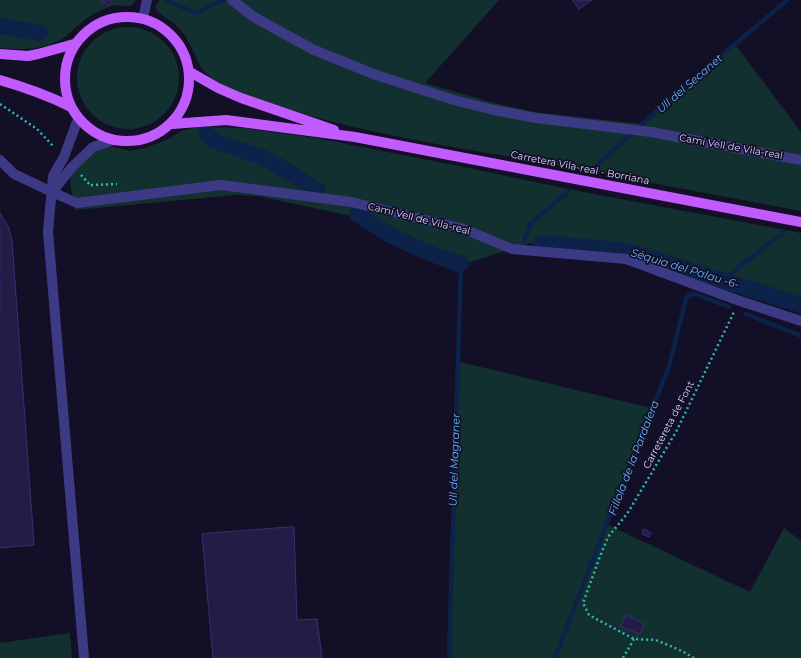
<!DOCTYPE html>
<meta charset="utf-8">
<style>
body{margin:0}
canvas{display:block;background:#130f26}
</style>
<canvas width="801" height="658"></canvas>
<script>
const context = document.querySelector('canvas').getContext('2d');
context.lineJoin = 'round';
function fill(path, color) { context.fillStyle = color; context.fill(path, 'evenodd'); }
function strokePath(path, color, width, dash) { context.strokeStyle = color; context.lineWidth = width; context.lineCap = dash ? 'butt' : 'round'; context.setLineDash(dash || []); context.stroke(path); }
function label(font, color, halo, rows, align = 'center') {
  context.font = font + ' Montserrat,sans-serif'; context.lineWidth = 3.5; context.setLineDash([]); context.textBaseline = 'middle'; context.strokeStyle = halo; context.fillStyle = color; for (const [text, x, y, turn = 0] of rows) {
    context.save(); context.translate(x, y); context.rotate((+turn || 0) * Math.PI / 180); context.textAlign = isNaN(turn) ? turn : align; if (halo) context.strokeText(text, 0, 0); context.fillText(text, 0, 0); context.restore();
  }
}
fill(new Path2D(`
 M0 0H136L131 6C125 6 118 5 112 6 102 9 91 15 82 22 74 28 67 37 58 41 40 50 20 50 0 48Z
 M160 0H499L425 83 494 103 534 112 641 124 734 43 801 132V211C725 197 648 182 572 168 499 154 426 144 354 127 327 121 300 113 273 104 250 96 218 89 202 69L185 35 175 24 157 11C155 6 156 4 160 0Z
 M77 78a51 51 0 1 1 102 0a51 51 0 1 1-102 0Z
 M200 127 243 128 316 138 464 167 573 190 801 233V307L630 253 529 243 462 265 458 266 422 252 389 238 356 217 258 196 235 195 75 210 70 183 71 175 80 163 97 148 112 147 130 151 145 148 166 140 184 130Z
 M456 361 655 409 608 525 750 592 784 528 801 541V658H447Z
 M70 633 72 658H0V643Z`), '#12302f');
strokePath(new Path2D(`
 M166 0 195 13 224 0
 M593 169 660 108 787 0
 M524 241 530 224 569 191
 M723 280 784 232
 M746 314 801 336
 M449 658 461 263
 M555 658 626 474 669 367 686 299 689 295 695 294 729 307`), '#0c2248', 4.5);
strokePath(new Path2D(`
 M0 26 40 33
 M206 133 214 141 264 158 274 163 318 190
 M357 214 390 235 422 250 458 264 461 263
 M542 243 610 249 631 252 801 305`), '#0c2248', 16);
const building = new Path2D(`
 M101 0H113L109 5Z
 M573 0H592L579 9Z
 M0 213 8 226 12 240 34 545 0 548Z
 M294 527 297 620 317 619 322 658H213L202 534Z
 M644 529 651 533 649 537 642 534Z
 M626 615 644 623 640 634 621 627Z`);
fill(building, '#241b47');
strokePath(building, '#3b2d73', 1);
strokePath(new Path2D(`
 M0 104 37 129 54 147
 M81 175 91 186
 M91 185 117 184
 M623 658 634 639
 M694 658 682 651 656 640 634 639 589 615 583 603 599 559 608 537 627 514 676 432 734 312`), '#2fb8b0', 2.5, [2, 3]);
strokePath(new Path2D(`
 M232 0 254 17 314 50 376 75 454 100 494 110 536 118 651 132 801 160
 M143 18 147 0
 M78 119 64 157 53 176 48 232 84 658
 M0 160 14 174 52 192 77 203 221 185 351 202 464 229 512 249 626 259 737 300 801 321
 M52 192 73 166 93 147 114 140`), '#3d3a85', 10);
strokePath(new Path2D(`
 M65 79a62 62 0 1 1 124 0a62 62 0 1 1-124 0Z
 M0 54 28 56 38 54 74 44
 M190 72 218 88 241 98 334 130
 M0 80C24 87 47 95 69 106
 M172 124 226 120 355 137 801 222`), '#c25bff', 10);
label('10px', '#d9d4ff', '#130f26', [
 ["Camí Vell de Vila-real",731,147,10],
 ["Carretera Vila-real - Borriana",580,168,11],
 ["Camí Vell de Vila-real",419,219,14],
 ["Carretereta de Font",669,425,-62]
]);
label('italic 11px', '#62b6ff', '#130f26', [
 ["Ull del Secanet",690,84,-41],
 ["Séquia del Palau -6-",685,269,17],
 ["Fillola de la Pardalera",634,458,-69],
 ["Ull del Magraner",455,460,-88]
]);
</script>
